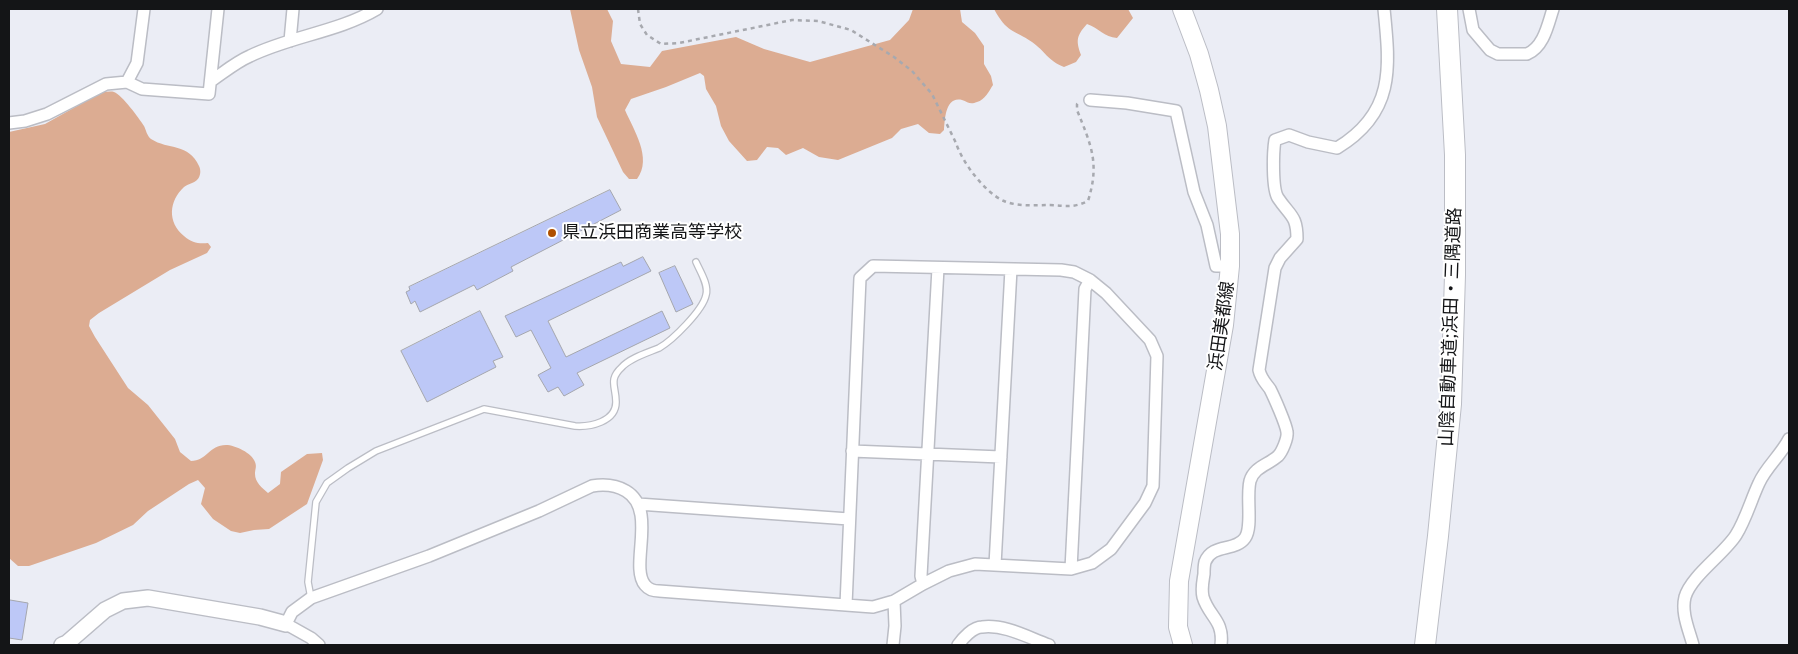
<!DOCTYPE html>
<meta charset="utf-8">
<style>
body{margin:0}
#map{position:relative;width:1798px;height:654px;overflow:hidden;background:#ebedf5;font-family:"IBM Plex Sans",sans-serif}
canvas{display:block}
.frame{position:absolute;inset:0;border:10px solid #141517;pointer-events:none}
</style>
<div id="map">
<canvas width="1798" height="654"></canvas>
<div class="frame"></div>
</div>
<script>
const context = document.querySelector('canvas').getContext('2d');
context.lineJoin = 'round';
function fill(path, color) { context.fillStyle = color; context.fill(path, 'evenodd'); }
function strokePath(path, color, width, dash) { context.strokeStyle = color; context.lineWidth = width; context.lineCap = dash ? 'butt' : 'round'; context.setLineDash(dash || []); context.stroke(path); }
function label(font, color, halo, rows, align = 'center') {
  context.font = font + ' "IBM Plex Sans","Noto Sans JP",sans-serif'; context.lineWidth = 4; context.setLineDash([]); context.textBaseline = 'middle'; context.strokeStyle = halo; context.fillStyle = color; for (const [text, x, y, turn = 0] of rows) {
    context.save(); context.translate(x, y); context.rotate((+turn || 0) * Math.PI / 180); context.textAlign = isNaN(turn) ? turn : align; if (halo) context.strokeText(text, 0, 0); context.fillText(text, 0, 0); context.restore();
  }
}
fill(new Path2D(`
 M570 9H607L613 21 611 41 621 64 650 67 662 51 736 37 764 49 810 62 890 40 909 20 913 9H960L962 22 975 33 984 46V64L991 76 993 85C989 91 985 100 977 102 970 105 968 102 962 100 945 96 945 120 944 130L940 134 929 133 918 124 901 129 892 138 838 160 819 157 803 148 786 155 778 148 767 147 757 160 747 161 729 141 721 126 716 106 706 89 704 76 700 73 666 87 631 99 625 110C633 129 653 158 637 179H629L623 172 597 117 592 87 579 50Z
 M994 9H1128L1133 18 1117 38C1104 37 1099 28 1087 24 1076 36 1076 41 1081 55L1076 62 1064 67C1048 61 1045 51 1032 42 1013 29 1007 33 994 9Z
 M102 92C106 92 111 91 114 92 122 95 139 118 144 126 146 130 147 136 151 139 168 150 189 143 199 166 201 170 201 176 197 180 194 183 188 184 184 187 169 201 167 222 184 236 192 243 199 244 208 243L211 247 207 253 170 270 99 313 90 320 89 326 95 337 128 388 148 405 175 439 180 452 191 461C207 461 209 445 226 445 235 445 252 453 255 462 257 467 255 469 255 474 255 482 262 488 268 493L280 484 281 472 307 454 322 453 323 460 307 504 269 529 254 530 240 533 231 531 213 519 201 504 205 488 198 480 189 484 148 511 133 525 96 543 29 566H18L9 558V132L45 124Z`), '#dcac92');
const building = new Path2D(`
 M610 190 621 210 511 267 513 271 477 290 474 285 420 312 415 301 411 304 406 292 410 290 409 287Z
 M643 257 651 271 548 321 566 357 662 311 670 328 577 373 584 385 564 396 558 387 548 392 538 375 551 368 531 330 516 337 505 316 621 262 623 266Z
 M675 266 693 304 676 312 659 273Z
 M480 311 503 357 493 361 496 367 427 402 401 351Z
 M10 600 28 603 22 640 9 638V606Z`);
fill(building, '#bdc8f7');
strokePath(building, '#a4a6ad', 1);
const lane = new Path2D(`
 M311 598 308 582 316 502 327 483 348 468 376 451 484 409 575 426C590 427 616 422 616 402 616 386 608 380 622 367 630 358 647 353 659 348 673 340 703 310 706 295 709 285 700 271 696 262`);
const street = new Path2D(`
 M1469 9 1473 30 1490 50 1498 54H1527C1544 47 1548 24 1553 9
 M290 41 293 9
 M211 81C223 73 236 62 250 56 291 36 338 32 377 9
 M127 82 137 63 144 9
 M1090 100 1127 103 1176 111 1194 192 1207 225 1216 266H1230
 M9 123 25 121 47 114 106 84 127 82 142 89 209 94 218 9
 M852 451 1001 457
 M638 504 849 519
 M995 565 1011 269
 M1071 569 1085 289 1090 280
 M923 584 921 576 938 268
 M319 645 311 638 286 624 292 612 311 598 429 556 539 511 592 486C604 484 616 485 626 491 658 510 629 566 645 585 649 590 654 591 659 591L846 605 873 607 894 601 923 584 949 571 975 564 1071 569 1092 563 1111 549 1145 503 1153 486 1157 356 1150 340 1106 293 1090 280 1074 272 1061 270 873 266 860 278 846 605
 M893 645 895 626 894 601
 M958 645C963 638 973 627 982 627 1005 624 1029 638 1049 645
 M1221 645C1224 620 1209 617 1203 597 1201 589 1203 581 1204 574 1204 570 1204 566 1205 562 1212 543 1235 552 1245 538 1253 527 1246 497 1250 481 1254 467 1268 465 1278 456 1282 452 1288 438 1287 432 1286 424 1274 397 1270 389 1265 382 1261 379 1259 370L1275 268 1280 258 1297 239C1297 215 1290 216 1278 198 1272 189 1273 152 1275 140L1289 135 1308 142 1337 148C1395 113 1390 68 1384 9
 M1693 645C1689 630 1681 613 1685 597 1691 576 1724 554 1736 535 1746 519 1751 500 1759 483 1766 467 1781 455 1789 439`);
const secondary = new Path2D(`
 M62 645 67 643 105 610 123 601 148 598 260 617 286 624`);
const primary = new Path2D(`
 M1182 9 1199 54 1209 90 1217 126 1230 234V266L1224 325 1179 581 1178 627 1183 645`);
const highway = new Path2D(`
 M1425 645 1438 536 1451 404 1455 275V155L1447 9`);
strokePath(lane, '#bbbdc5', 8);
strokePath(street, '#bbbdc5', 14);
strokePath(secondary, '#bbbdc5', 18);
strokePath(primary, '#bbbdc5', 20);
strokePath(highway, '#bbbdc5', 22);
strokePath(new Path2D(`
 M638 9 640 24 647 35 661 44 679 43 792 20 818 21 851 30 894 57 912 71 932 94 956 143C962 162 985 193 1004 201 1018 207 1036 205 1050 205 1065 206 1074 208 1088 201 1100 163 1091 145 1077 110V104L1079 103`), '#a7a9af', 2.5, [4, 4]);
strokePath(lane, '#fff', 5.5);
strokePath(street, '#fff', 11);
strokePath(secondary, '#fff', 15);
strokePath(primary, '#fff', 18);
strokePath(highway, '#fff', 20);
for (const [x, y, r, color] of [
 [552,233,5,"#af5000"]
]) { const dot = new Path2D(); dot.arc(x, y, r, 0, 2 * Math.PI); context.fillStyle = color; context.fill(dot); strokePath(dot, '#fff', 2); }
label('18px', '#141517', '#fff', [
 ["県立浜田商業高等学校",562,233]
], 'left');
label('18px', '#141517', '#fff', [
 ["浜田美都線",1222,326,-82],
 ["山陰自動車道;浜田・三隅道路",1451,327,-88]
]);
</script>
